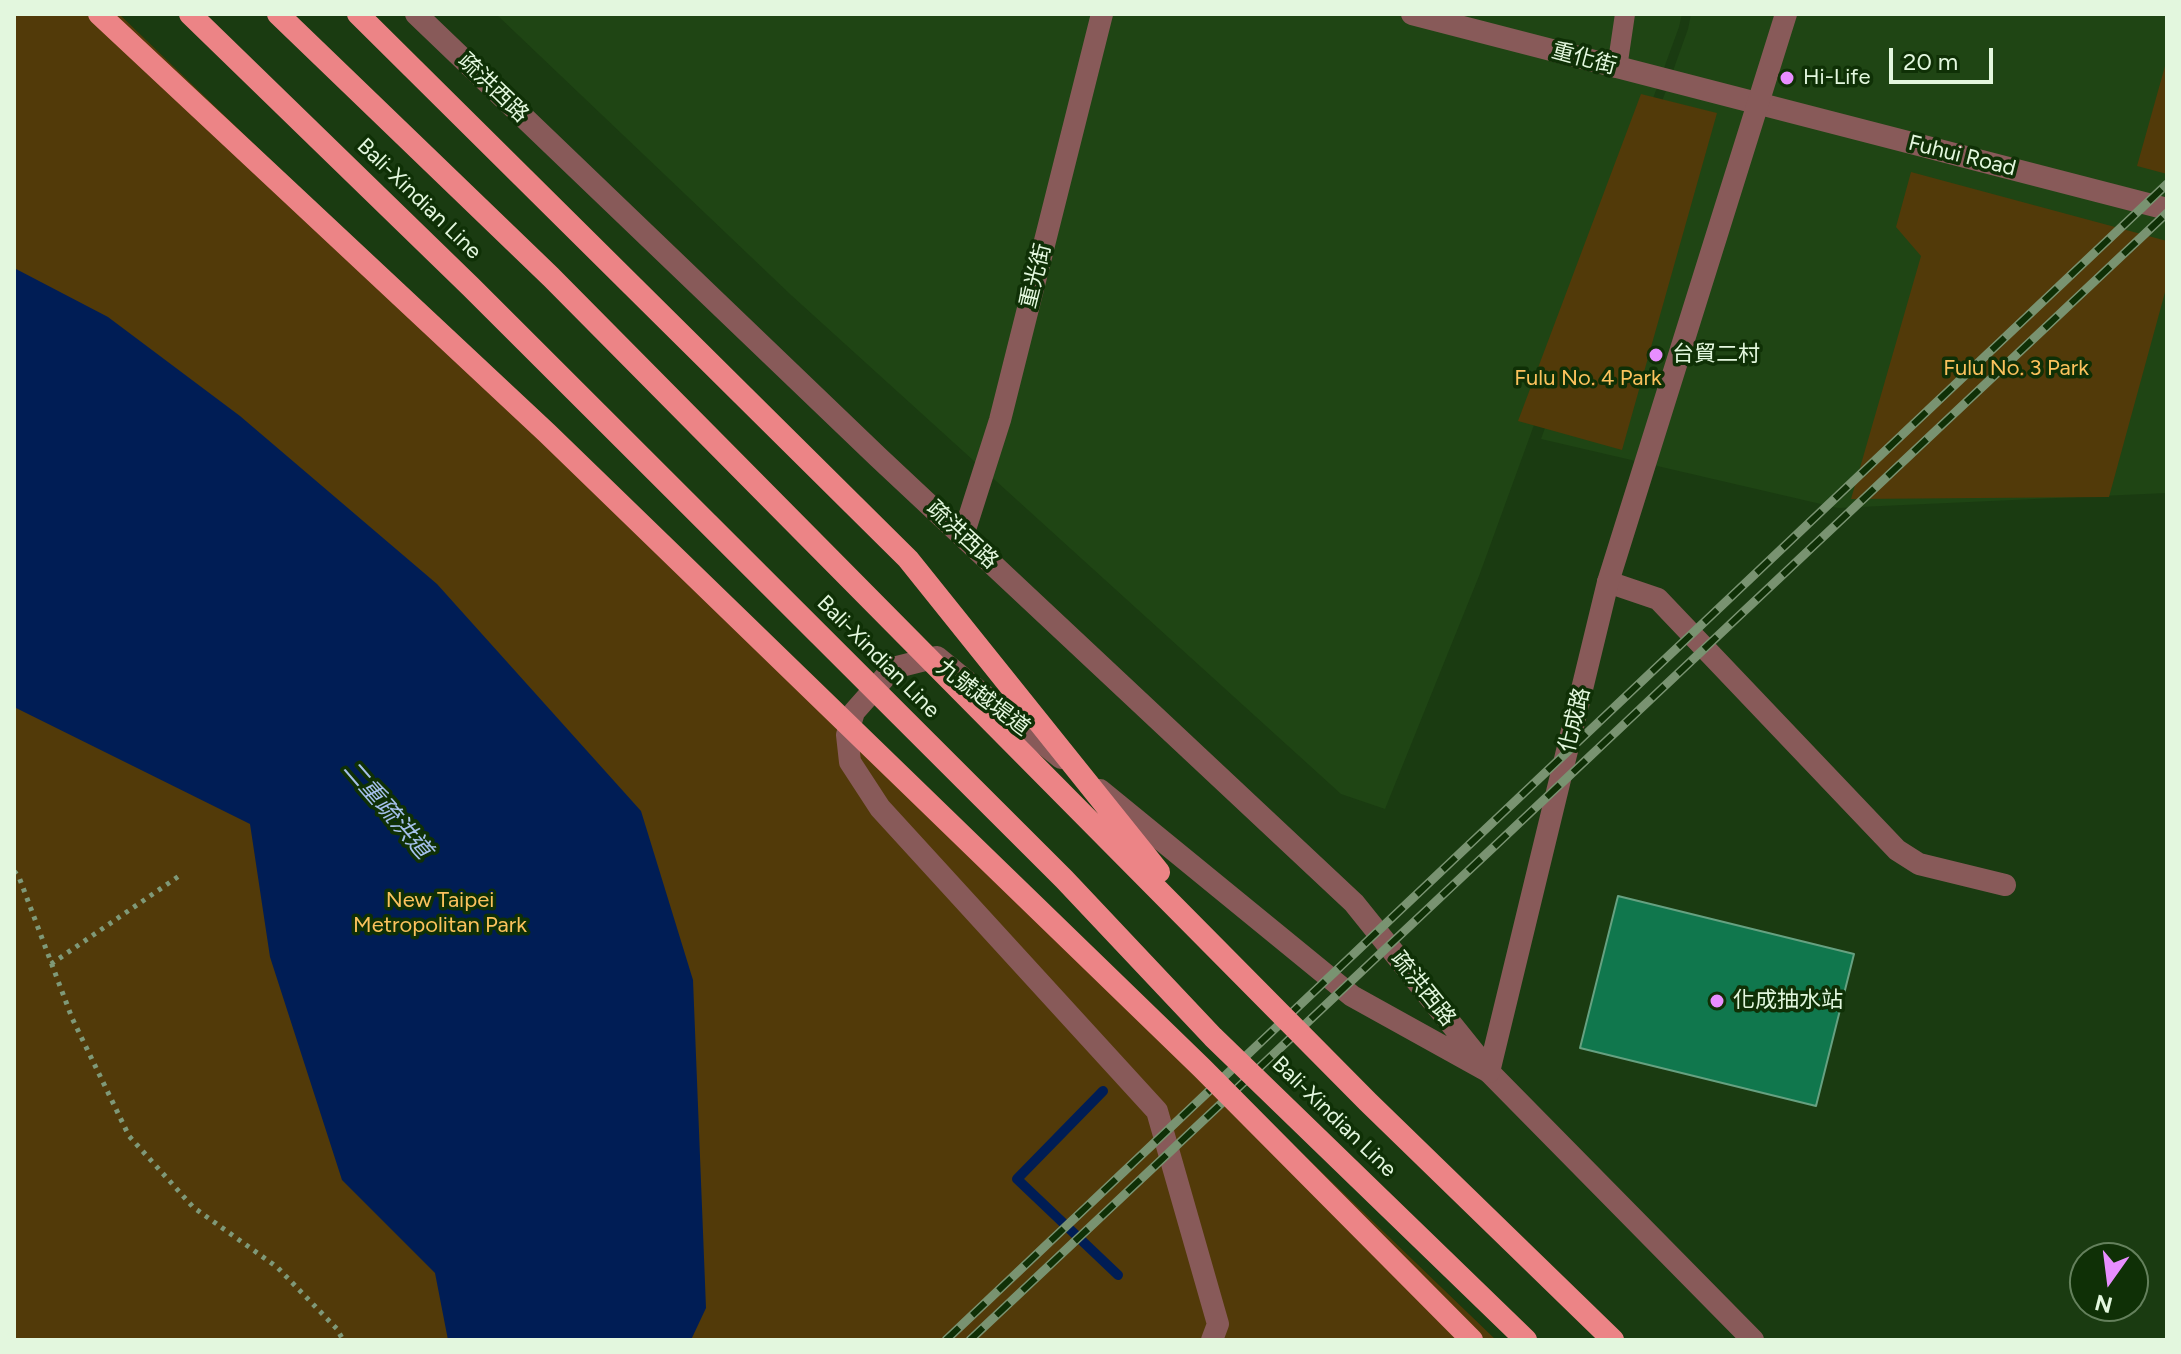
<!DOCTYPE html>
<meta charset="utf-8">
<style>
body{margin:0}
#map{position:relative;width:2181px;height:1354px;overflow:hidden;background:#1a3b11;font-family:Figtree,sans-serif}
canvas{display:block}
.frame{position:absolute;inset:0;border:16px solid #e3f7de;pointer-events:none}
.north{position:absolute;left:2069px;top:1242px;width:80px;height:80px;box-sizing:border-box;background:#0f3006;border:2px solid #64805c;border-radius:50%;rotate:194deg;font-size:22px;font-weight:700;line-height:32px;text-align:center;color:#e3f7de}
.north::after{content:'';display:block;margin:auto;width:28px;height:36px;background:#e88eff;clip-path:polygon(50% 0,100% 100%,50% 72%,0 100%)}
.scale{position:absolute;left:1889px;top:48px;width:104px;height:36px;box-sizing:border-box;border:4px solid #e3f7de;border-top:0;padding-left:10px;font-size:24px;line-height:28px;white-space:nowrap;color:#e3f7de;-webkit-text-stroke:6px #0f3006;paint-order:stroke}
</style>
<div id="map">
<canvas width="2181" height="1354"></canvas>
<div class="frame"></div>
<div class="north">N</div>
<div class="scale">20 m</div>
</div>
<script>
const context = document.querySelector('canvas').getContext('2d');
context.lineJoin = 'round';
function fill(path, color) { context.fillStyle = color; context.fill(path, 'evenodd'); }
function strokePath(path, color, width, dash) { context.strokeStyle = color; context.lineWidth = width; context.lineCap = dash ? 'butt' : 'round'; context.setLineDash(dash || []); context.stroke(path); }
function label(font, color, halo, rows, align = 'center') {
  context.font = font + ' Figtree,"Noto Sans TC",sans-serif'; context.lineWidth = 7; context.setLineDash([]); context.textBaseline = 'middle'; context.strokeStyle = halo; context.fillStyle = color; for (const [text, x, y, turn = 0] of rows) {
    context.save(); context.translate(x, y); context.rotate((+turn || 0) * Math.PI / 180); context.textAlign = isNaN(turn) ? turn : align; if (halo) context.strokeText(text, 0, 0); context.fillText(text, 0, 0); context.restore();
  }
}
fill(new Path2D(`
 M496 14H1682L1679 27 1479 576 1385 809 1341 794 791 295Z
 M1691 14H2167V493L1838 508 1541 439 1688 29Z`), '#1f4514');
fill(new Path2D(`
 M14 14H119L1496 1340H14Z
 M2167 59V174L2137 166Z
 M1641 94 1717 113 1622 450 1518 421Z
 M1911 172 2167 241V285L2109 497 1851 499 1921 256 1896 227Z`), '#523a09');
fill(new Path2D(`
 M16 269 108 317 240 416 437 584 641 811 693 980 706 1308 691 1340H448L435 1273 342 1180 270 957 250 824 14 707V270Z`), '#001d55');
strokePath(new Path2D(`
 M1103 1091 1017 1179 1118 1275`), '#001d55', 10);
const building = new Path2D(`
 M1618 896 1854 954 1816 1106 1580 1048Z`);
fill(building, '#10774d');
strokePath(building, '#66a181', 2);
strokePath(new Path2D(`
 M14 871 19 877 72 1018 129 1136 193 1207 277 1267 337 1329 343 1340
 M51 964 182 874`), '#7f9978', 5, [4, 6]);
strokePath(new Path2D(`
 M1617 68 1625 14`), '#885a59', 20);
strokePath(new Path2D(`
 M1412 14 2167 209
 M963 536 1000 420 1102 14
 M1608 582 1658 599 1897 850 1919 864 2005 885
 M1489 1072 1753 1340`), '#885a59', 22);
strokePath(new Path2D(`
 M416 14 878 457 1354 903 1481 1061
 M1061 758 937 657 893 668 854 712 847 735 850 762 880 808 1157 1111 1218 1324 1212 1340
 M1100 790 1352 996 1489 1072
 M1489 1072 1608 582 1786 14`), '#885a59', 22);
const rail = new Path2D(`
 M946 1340 2167 184
 M970 1340 2167 213`);
strokePath(rail, '#799371', 9);
strokePath(rail, '#0f3006', 6, [18]);
strokePath(new Path2D(`
 M99 14 547 433 1202 1068 1472 1340
 M190 14 471 287 1064 879 1213 1037 1526 1340
 M278 14 551 277 1368 1102 1613 1340
 M358 14 908 559 1159 872`), '#ec8486', 22);
for (const [x, y, r, color] of [
 [1787,78,8,"#e88eff"],
 [1656,355,8,"#e88eff"],
 [1717,1001,8,"#e88eff"]
]) { const dot = new Path2D(); dot.arc(x, y, r, 0, 2 * Math.PI); context.fillStyle = color; context.fill(dot); strokePath(dot, '#0f3006', 3); }
label('22px', '#e3f7de', '#0f3006', [
 ["重化街",1584,59,15],
 ["疏洪西路",493,88,44],
 ["Fuhui Road",1962,156,14],
 ["Bali-Xindian Line",419,199,44],
 ["重光街",1036,276,-76],
 ["疏洪西路",962,535,43],
 ["Bali-Xindian Line",878,657,45],
 ["九號越堤道",983,698,37],
 ["化成路",1575,720,-76],
 ["疏洪西路",1423,989,51],
 ["Bali-Xindian Line",1334,1117,44]
]);
label('22px', '#e3f7de', '#0f3006', [
 ["Hi-Life",1803,78],
 ["台貿二村",1672,355],
 ["化成抽水站",1733,1001]
], 'left');
label('22px', '#fbc25d', '#0f3006', [
 ["Fulu No. 3 Park",2016,369],
 ["Fulu No. 4 Park",1588,379],
 ["New Taipei",440,901],
 ["Metropolitan Park",440,926]
]);
label('italic 24px', '#a6c1ec', '#0f3006', [
 ["二重疏洪道",387,810,49]
]);
</script>
